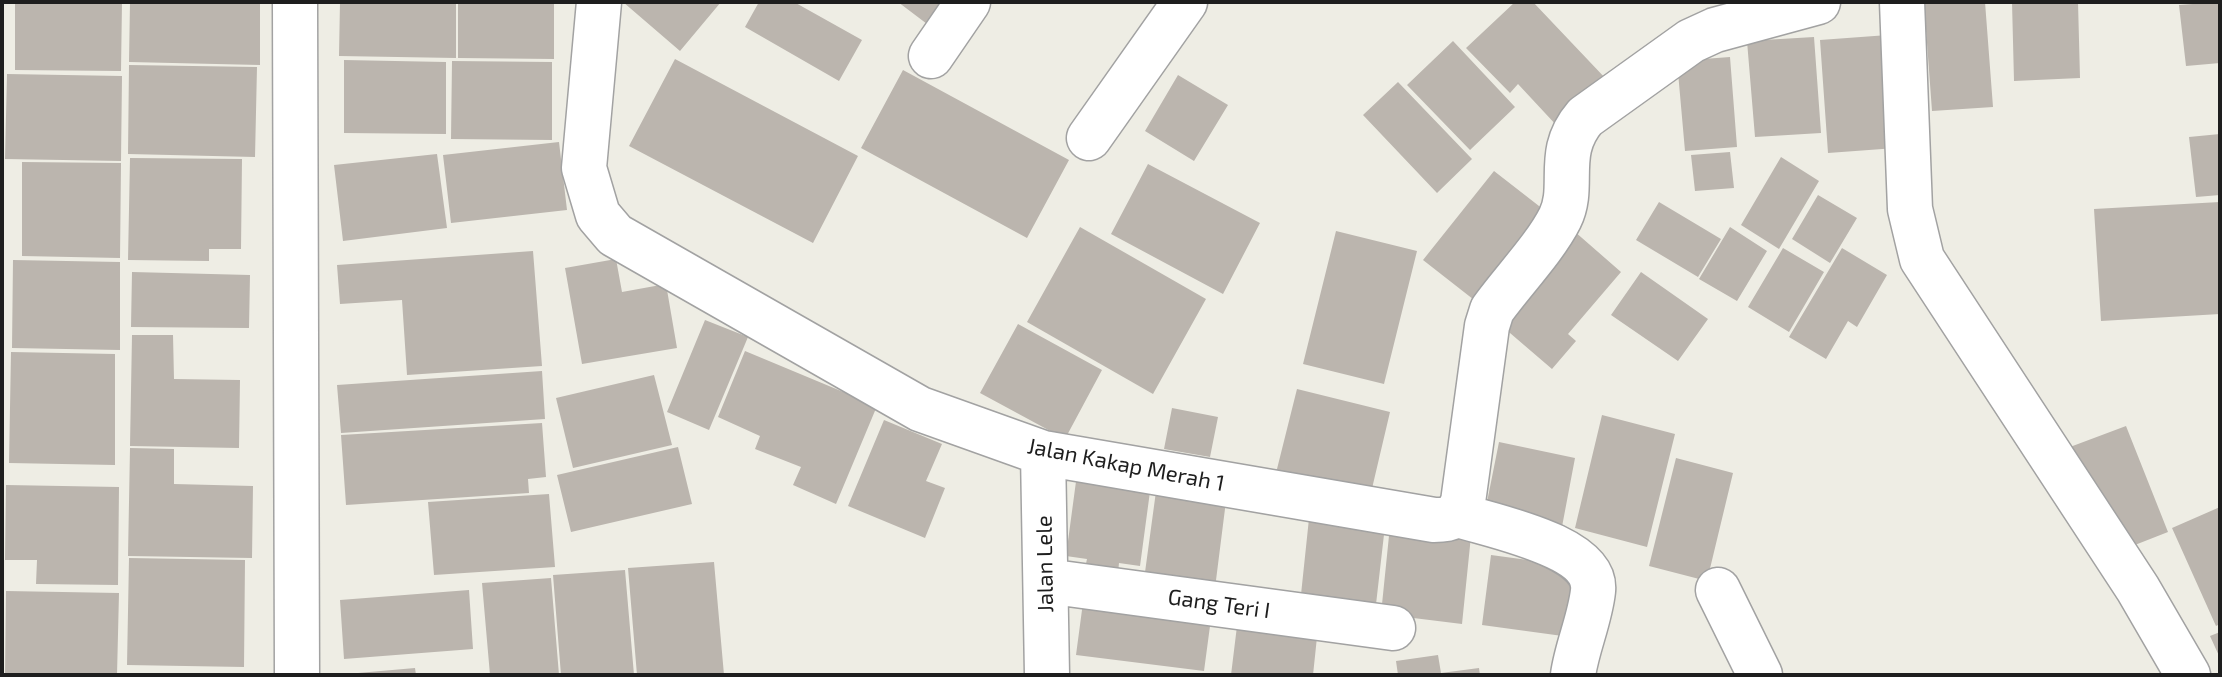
<!DOCTYPE html>
<style>
body{margin:0}
#map{position:relative;width:2222px;height:677px;overflow:hidden;background:#eeede4;font-family:"Exo 2",sans-serif}
canvas{display:block}
.frame{position:absolute;inset:0;border:4px solid #1e1e1e;pointer-events:none}
</style>
<div id="map">
<canvas width="2222" height="677"></canvas>
<div class="frame"></div>
</div>
<script>
const context = document.querySelector('canvas').getContext('2d');
context.lineJoin = 'round';
function fill(path, color) { context.fillStyle = color; context.fill(path, 'evenodd'); }
function strokePath(path, color, width, dash) { context.strokeStyle = color; context.lineWidth = width; context.lineCap = dash ? 'butt' : 'round'; context.setLineDash(dash || []); context.stroke(path); }
function label(font, color, halo, rows, align = 'center') {
  context.font = font + ' "Exo 2",sans-serif'; context.lineWidth = 6; context.setLineDash([]); context.textBaseline = 'middle'; context.strokeStyle = halo; context.fillStyle = color; for (const [text, x, y, turn = 0] of rows) {
    context.save(); context.translate(x, y); context.rotate((+turn || 0) * Math.PI / 180); context.textAlign = isNaN(turn) ? turn : align; if (halo) context.strokeText(text, 0, 0); context.fillText(text, 0, 0); context.restore();
  }
}
fill(new Path2D(`
 M15 2H122L121 71 15 70Z
 M130 2H260V65L129 62Z
 M340 2H456V58L339 56Z
 M458 2H554V59L458 58Z
 M623 2H721L680 51Z
 M759 2H794L862 40 839 81 745 27Z
 M898 2H955L935 30Z
 M1515 2H1533L1607 80 1558 127 1518 84 1510 93 1466 48Z
 M1924 2H1985L1993 107 1932 111Z
 M2012 2H2078L2080 78 2014 81Z
 M2220 2V63L2186 66 2179 5Z
 M1888 35 1896 148 1828 153 1820 40Z
 M1814 37 1821 133 1755 137 1747 41Z
 M1453 41 1515 107 1470 150 1407 85Z
 M1730 57 1737 147 1685 151 1677 61Z
 M675 59 858 156 813 243 629 146Z
 M344 60 446 62V134L344 133Z
 M452 61 552 62V140L451 139Z
 M129 65 257 67 255 157 128 154Z
 M903 70 1069 160 1027 238 861 148Z
 M7 74 122 76 121 161 5 159Z
 M1178 75 1228 105 1194 161 1145 131Z
 M1398 82 1472 159 1437 193 1363 115Z
 M2220 134V195L2196 197 2189 137Z
 M559 142 567 210 451 223 443 155Z
 M1730 152 1734 188 1695 191 1691 155Z
 M437 154 447 228 343 241 334 165Z
 M1781 157 1819 181 1779 249 1741 225Z
 M130 158 242 159 241 249H209V261L128 260Z
 M22 162 121 163 120 258 22 256Z
 M1148 164 1260 223 1223 294 1111 234Z
 M1494 171 1548 213 1478 303 1423 260Z
 M1818 195 1857 218 1830 263 1792 239Z
 M1659 202 1721 239 1698 277 1636 240Z
 M2220 202V314L2101 321 2094 209Z
 M1080 227 1206 299 1153 394 1027 322Z
 M1730 227 1767 251 1737 301 1699 279Z
 M1336 231 1417 251 1384 384 1303 364Z
 M1574 231 1621 272 1568 334 1576 341 1552 369 1496 321Z
 M1783 248 1824 272 1789 332 1748 307Z
 M1842 248 1887 275 1857 327 1848 321 1826 359 1789 337Z
 M533 251 542 366 407 375 402 300 340 304 337 265Z
 M616 259 622 292 666 284 677 348 582 364 565 268Z
 M13 260 120 262V350L12 348Z
 M132 272 250 275 249 328 131 327Z
 M1641 272 1708 319 1678 361 1611 315Z
 M705 320 748 337 709 430 667 412Z
 M1018 324 1102 370 1065 439 980 393Z
 M132 335H173L174 379 240 380 239 448 130 446Z
 M745 351 877 406 836 504 793 485 801 467 755 449 760 436 718 417Z
 M11 352 115 354V465L9 463Z
 M542 371 545 419 341 433 337 385Z
 M654 375 672 445 573 468 556 398Z
 M1297 389 1390 412 1370 497 1276 473Z
 M1172 408 1218 417 1210 457 1164 449Z
 M1602 415 1675 434 1647 547 1575 528Z
 M884 420 942 444 926 481 945 488 925 538 848 506Z
 M542 423 546 477 528 479 529 493 346 505 341 435Z
 M2126 426 2168 532 2117 552 2062 450Z
 M1499 442 1575 458 1561 532 1484 517Z
 M678 447 692 504 571 532 557 475Z
 M130 448 174 449V484L253 486 252 558 128 556Z
 M1676 458 1733 473 1707 581 1649 566Z
 M1077 474 1151 484 1140 566 1119 563 1118 573 1085 568 1087 559 1066 556Z
 M1157 484 1227 493 1214 596 1143 587Z
 M6 485 119 487 118 585 36 584 37 560H5Z
 M549 494 555 567 434 575 428 502Z
 M2220 507V624L2216 626 2172 528Z
 M1310 509 1386 517 1375 613 1300 604Z
 M1390 526 1471 536 1462 624 1381 614Z
 M1491 555 1580 567 1570 637 1482 625Z
 M129 558 245 560 244 667 127 665Z
 M714 562 724 675H637L628 568Z
 M625 570 634 675H561L553 575Z
 M551 578 559 675H490L482 583Z
 M469 590 473 649 344 659 340 600Z
 M6 591 119 593 117 675H5Z
 M1084 595 1212 611 1204 671 1076 655Z
 M1237 626 1317 637 1313 675H1231Z
 M2220 632V658L2210 636Z
 M1438 655 1441 673 1479 668 1480 675H1398L1396 661Z
 M415 668 416 675H358V673Z`), '#bbb5ae');
const street = new Path2D(`
 M295 2 297 675
 M599 2 584 168 598 215 615 235 920 409 1043 453 1434 520C1452 520 1456 518 1463 502L1487 326 1492 310C1512 282 1545 248 1560 218 1576 186 1554 153 1585 117L1691 41 1715 30 1818 2
 M1902 2 1910 209 1922 259 2138 589 2188 675
 M931 56 968 2
 M1089 138 1185 2
 M1043 453 1047 675
 M1458 515C1492 526 1598 546 1593 591 1590 619 1577 647 1573 675
 M1046 581 1393 628
 M1718 590 1760 675`);
strokePath(street, '#a2a2a2', 47);
strokePath(street, '#fff', 44);
label('22px', '#1e1e1e', '#fff', [
 ["Jalan Kakap Merah 1",1126,465,11],
 ["Jalan Lele",1045,564,-91],
 ["Gang Teri I",1219,604,8]
]);
</script>
